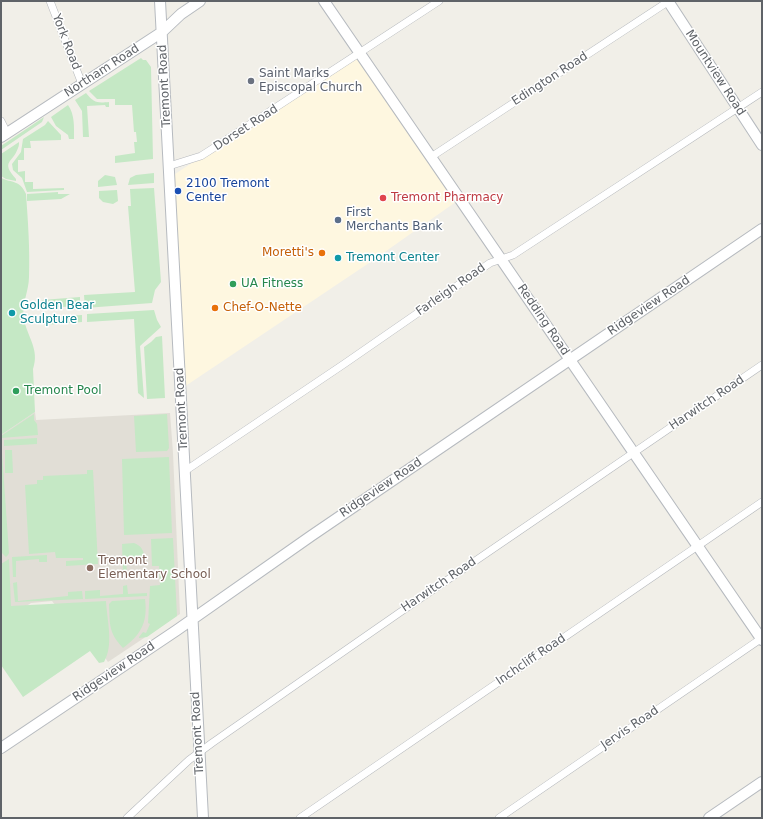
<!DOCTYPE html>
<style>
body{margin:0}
#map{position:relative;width:763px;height:819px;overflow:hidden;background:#f1efe8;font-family:"DejaVu Sans",sans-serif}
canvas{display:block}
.frame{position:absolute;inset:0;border:2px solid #5f6368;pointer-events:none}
</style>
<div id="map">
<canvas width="763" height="819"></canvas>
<div class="frame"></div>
</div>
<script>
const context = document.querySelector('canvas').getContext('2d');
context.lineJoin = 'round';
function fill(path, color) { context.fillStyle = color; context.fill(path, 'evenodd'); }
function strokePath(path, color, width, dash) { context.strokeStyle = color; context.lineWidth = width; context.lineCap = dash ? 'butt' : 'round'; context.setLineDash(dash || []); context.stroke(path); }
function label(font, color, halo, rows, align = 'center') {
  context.font = font + ' "DejaVu Sans",sans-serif'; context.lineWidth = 3; context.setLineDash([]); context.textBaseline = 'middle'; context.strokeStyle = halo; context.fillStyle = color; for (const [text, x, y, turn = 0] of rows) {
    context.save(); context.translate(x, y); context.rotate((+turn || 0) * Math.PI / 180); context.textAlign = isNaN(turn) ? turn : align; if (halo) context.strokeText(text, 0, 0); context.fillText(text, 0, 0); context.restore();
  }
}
fill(new Path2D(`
 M359 53 460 199 372 261 181 389 169 178Z`), '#fef7e0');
fill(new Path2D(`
 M35 412 36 420 170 413 173 453 180 614 108 662 82 623 66 619 52 601 31 603 1 623V435Z`), '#e1ded6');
fill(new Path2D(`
 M141 58 143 60H146L151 67 153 159 115 163V156L135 153 134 142H137L136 132H134L132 105H115V99H97L89 91Z
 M86 93C94 103 97 103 109 102V107H106L105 105 87 106 89 137H83L82 111 75 100Z
 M68 105C75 115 74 127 74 139H69L68 135 56 126 51 117Z
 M44 117 42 122 1 150V146Z
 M48 121 61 135V140L30 141 31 148H24V160H18V172L25 171V182H33V189L64 188V190L27 192 22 178 13 170 12 164 21 152 23 139 45 125Z
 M19 142C19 144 19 146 18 148 13 163 0 161 16 179V181L6 179 1 176V154Z
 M154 173V183L128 185 130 178 136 175Z
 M105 175 115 177 117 185 98 187V181Z
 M1 178C12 183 20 180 26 194 28 221 30 249 29 277 29 291 21 305 24 319 27 337 40 349 33 369L35 412 1 435Z
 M154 188 161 282 155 290 152 303 85 308 84 295 135 292 128 206H131L130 189Z
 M117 190 118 201 113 204 103 202 99 198V191Z
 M58 192V194H70L61 199 27 201V194Z
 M80 297V306L43 308 42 300Z
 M154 310 157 320 161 327 140 346 144 398 138 393 134 319 87 322V314Z
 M82 315V322L44 325V317Z
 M162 336 165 398 147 399 144 347 151 342 156 337Z
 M34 414V420L37 424 38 435 1 438V436Z
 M167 414 169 448 167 451 136 452 134 416Z
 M37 438V444L4 446V440Z
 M1 439 9 553 8 555 6 557 1 552Z
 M5 450H12L13 473H5Z
 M169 457 172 533 124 535 122 459Z
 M87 470H93L98 564 66 566V561L83 560V558H56L55 552 29 554 25 485 37 484V480H43V476L87 474Z
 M173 538 177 616 147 637 139 638V637L143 632 146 633 150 624 148 623 150 586 160 585 159 566H152L151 539Z
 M134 543C142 546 144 551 145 560L126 561 127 572 123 573 122 544Z
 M47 555V562H39V559L16 561V577H13L12 557Z
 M9 559 11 606 106 601C107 620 114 645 104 662L99 663 90 651 23 697 1 665V564Z
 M17 582 18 601 68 596V592L82 591 83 599 15 602 13 583Z
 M127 585 128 594 147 593V596L85 599V591L100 590V596L123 594V586Z
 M145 599C148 622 141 635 123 648 108 632 110 624 109 604L112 601Z`), '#c5e8c5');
const street = new Path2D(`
 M50 1 82 84
 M1 121 7 133
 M431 157 669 1
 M169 166 201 156 212 149 439 1
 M185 471 344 364 490 263 513 255 762 92
 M127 818 189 760 212 743 399 613 762 365
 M300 818 762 502
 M499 818 762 638`);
const secondary = new Path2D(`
 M160 1 203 818
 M324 1 762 640
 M668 1 762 145
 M1 137 162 32 181 14 200 1
 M1 748 177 630 311 536 762 229
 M709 818 762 782`);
strokePath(street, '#b5b8bc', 8);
strokePath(secondary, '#b6babf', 12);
strokePath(street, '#fff', 7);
strokePath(secondary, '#fff', 10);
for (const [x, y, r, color] of [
 [251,81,4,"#6b7280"],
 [178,191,4,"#1a4fb4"],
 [383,198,4,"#e0444e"],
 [338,220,4,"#5c6f8a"],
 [322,253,4,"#e8710a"],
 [338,258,4,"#0f9aa8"],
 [233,284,4,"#2e9e5b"],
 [215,308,4,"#e8710a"],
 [12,313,4,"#0f9aa8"],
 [16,391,4,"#2e9e5b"],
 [90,568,4,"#8d6e63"]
]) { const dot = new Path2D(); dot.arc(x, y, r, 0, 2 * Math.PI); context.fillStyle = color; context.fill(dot); strokePath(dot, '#fff', 1.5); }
label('12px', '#5f6368', '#fff', [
 ["York Road",66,42,69],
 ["Northam Road",102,71,-33],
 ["Mountview Road",715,73,57],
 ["Edington Road",550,79,-33],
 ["Tremont Road",165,86,-93],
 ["Dorset Road",246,128,-33],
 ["Farleigh Road",451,290,-35],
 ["Ridgeview Road",649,306,-34],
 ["Redding Road",543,320,56],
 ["Harwitch Road",707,403,-34],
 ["Tremont Road",182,409,-93],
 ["Ridgeview Road",381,488,-34],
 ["Harwitch Road",439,585,-34],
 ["Inchcliff Road",531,660,-34],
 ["Ridgeview Road",114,672,-34],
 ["Jervis Road",630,728,-34],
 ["Tremont Road",198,733,-93]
]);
label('12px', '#5b616d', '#fff', [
 ["Saint Marks",259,74],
 ["Episcopal Church",259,88]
], 'left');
label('12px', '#164399', '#fff', [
 ["2100 Tremont",186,184],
 ["Center",186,198]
], 'left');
label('12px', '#be3a42', '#fff', [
 ["Tremont Pharmacy",391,198]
], 'left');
label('12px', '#4e5e75', '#fff', [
 ["First",346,213],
 ["Merchants Bank",346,227]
], 'left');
label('12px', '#c56008', '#fff', [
 ["Moretti's",314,253],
 ["Chef-O-Nette",223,308,"left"]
], 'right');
label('12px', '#0d838f', '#fff', [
 ["Tremont Center",346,258],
 ["Golden Bear",20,306],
 ["Sculpture",20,320]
], 'left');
label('12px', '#27864d', '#fff', [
 ["UA Fitness",241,284],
 ["Tremont Pool",24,391]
], 'left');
label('12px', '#785e54', '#fff', [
 ["Tremont",98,561],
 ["Elementary School",98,575]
], 'left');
</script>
